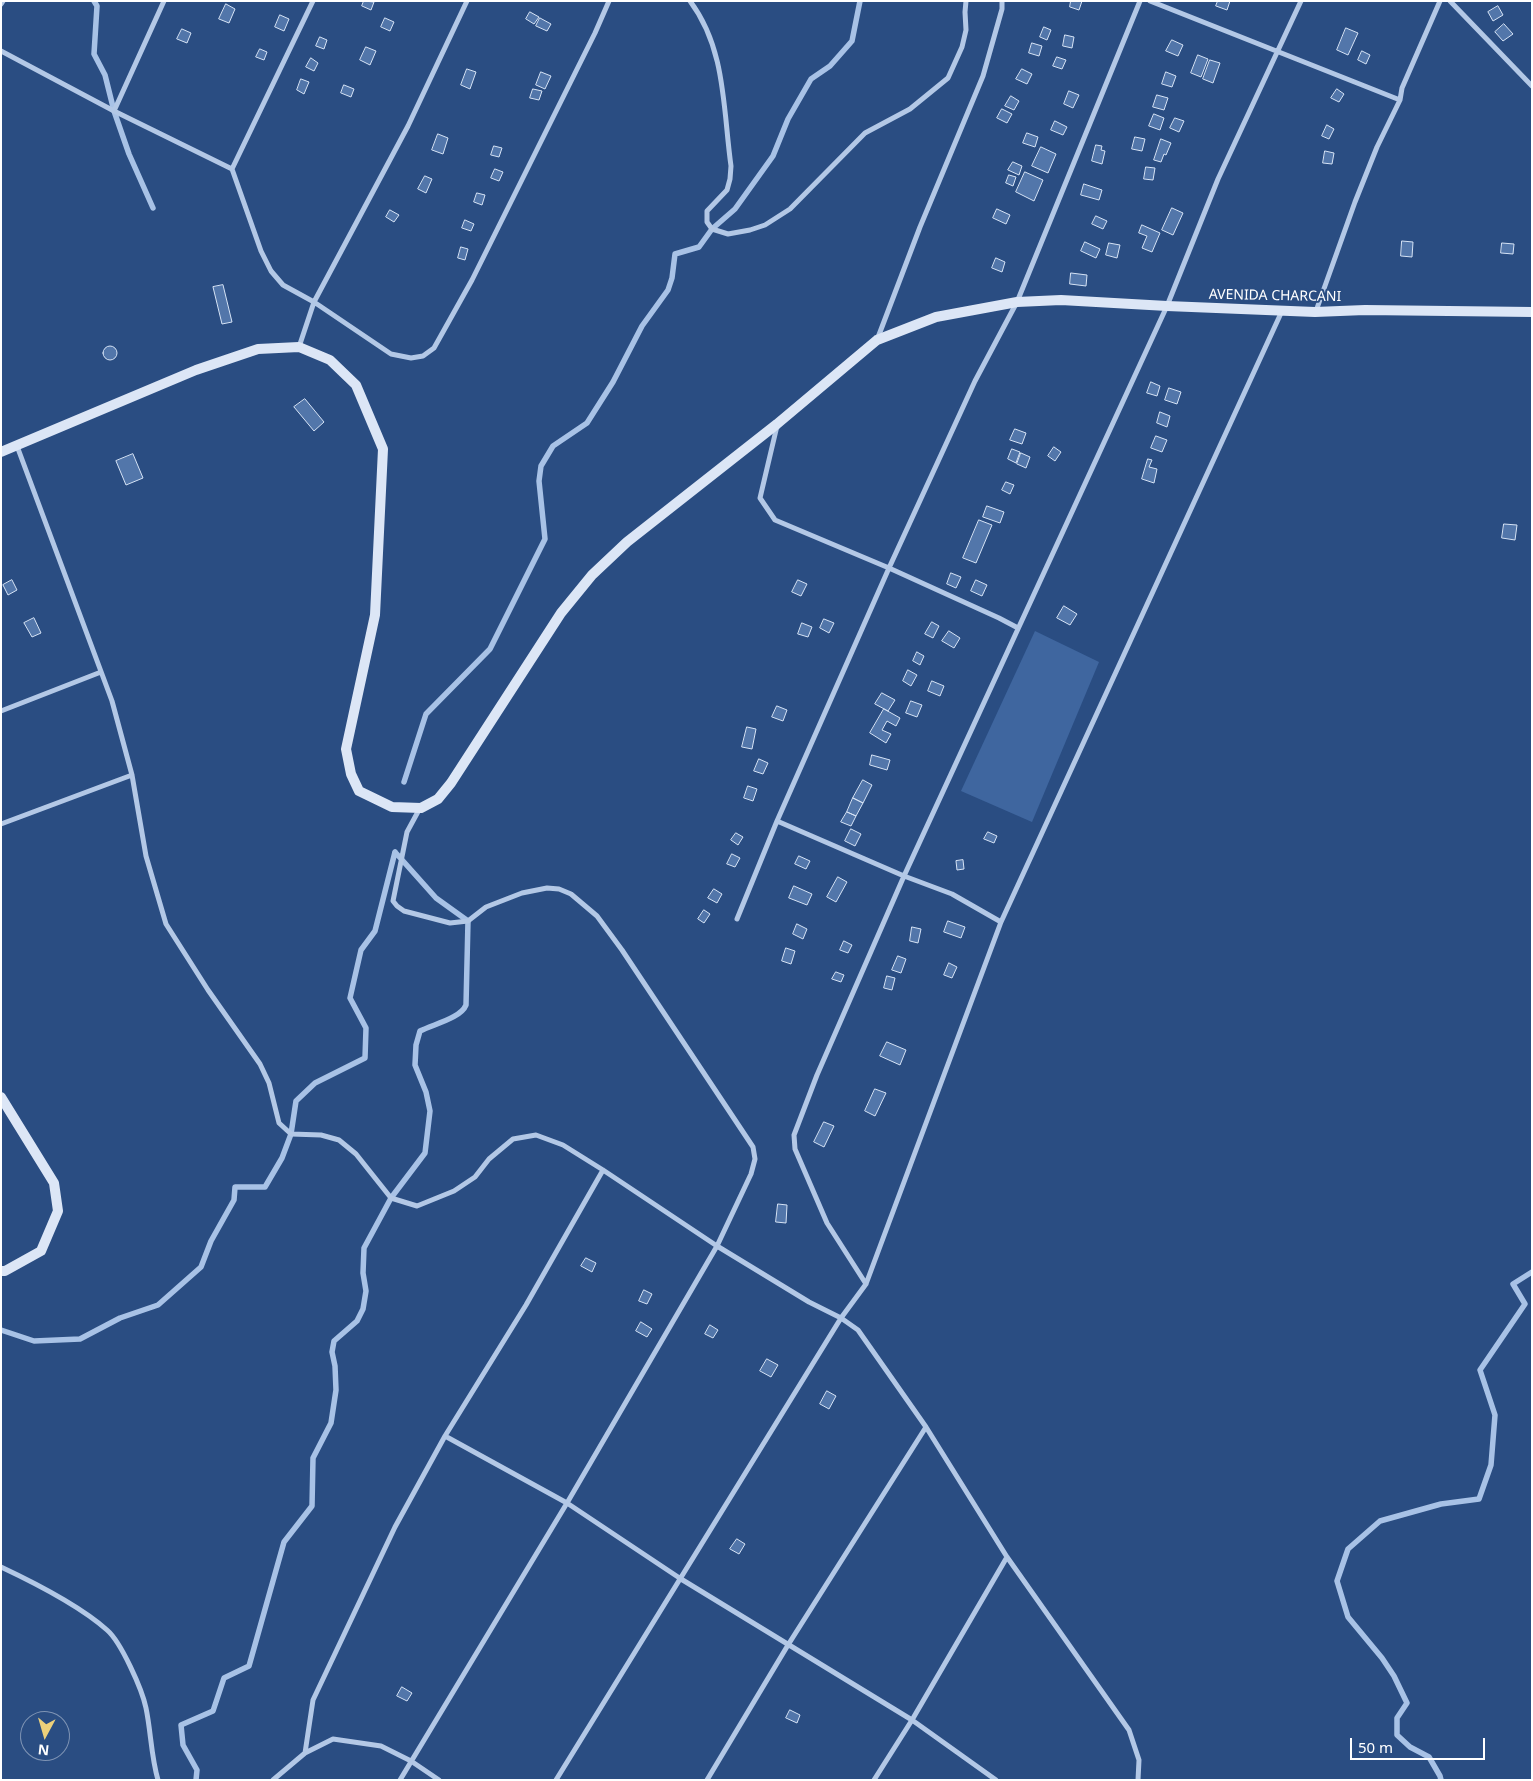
<!DOCTYPE html>
<style>
body{margin:0}
#map{position:relative;width:1533px;height:1781px;overflow:hidden;background:#2a4d82;font-family:"Noto Sans",sans-serif}
canvas{display:block}
.frame{position:absolute;inset:0;border:2px solid #fff;pointer-events:none}
.north{position:absolute;left:20px;top:1711px;width:50px;height:50px;box-sizing:border-box;background:#2a4d82;border:1px solid #7f94b4;border-radius:50%;rotate:186deg;font-size:14px;font-weight:700;line-height:20px;text-align:center;color:#fff}
.north::after{content:'';display:block;margin:auto;width:18px;height:22px;background:#ecd07a;clip-path:polygon(50% 0,100% 100%,50% 72%,0 100%)}
.scale{position:absolute;left:1350px;top:1738px;width:135px;height:22px;box-sizing:border-box;border:2px solid #fff;border-top:0;padding-left:6px;font-size:15px;line-height:18px;white-space:nowrap;color:#fff;-webkit-text-stroke:4px #2a4d82;paint-order:stroke}
</style>
<div id="map">
<canvas width="1533" height="1781"></canvas>
<div class="frame"></div>
<div class="north">N</div>
<div class="scale">50 m</div>
</div>
<script>
const context = document.querySelector('canvas').getContext('2d');
context.lineJoin = 'round';
function fill(path, color) { context.fillStyle = color; context.fill(path, 'evenodd'); }
function strokePath(path, color, width, dash) { context.strokeStyle = color; context.lineWidth = width; context.lineCap = dash ? 'butt' : 'round'; context.setLineDash(dash || []); context.stroke(path); }
function label(font, color, halo, rows, align = 'center') {
  context.font = font + ' "Noto Sans",sans-serif'; context.lineWidth = 4; context.setLineDash([]); context.textBaseline = 'middle'; context.strokeStyle = halo; context.fillStyle = color; for (const [text, x, y, turn = 0] of rows) {
    context.save(); context.translate(x, y); context.rotate((+turn || 0) * Math.PI / 180); context.textAlign = isNaN(turn) ? turn : align; if (halo) context.strokeText(text, 0, 0); context.fillText(text, 0, 0); context.restore();
  }
}
fill(new Path2D(`
 M1035 631 1099 662 1032 822 961 791Z`), '#3f669f');
strokePath(new Path2D(`
 M94 1 97 6 94 54 105 75 114 111 129 154 153 208
 M404 782 426 714 490 649 545 539 539 481 541 466 553 446 587 423 613 382 642 326 668 290 672 278 675 254 699 247 712 229 735 209 773 156 788 119 811 79 830 66 852 41 860 1
 M1 1330 34 1341 80 1339 120 1318 158 1305 201 1267 211 1241 234 1200 235 1187H265L282 1158 291 1134 296 1101 315 1083 365 1058 366 1028 350 998 361 950 375 931 395 852
 M196 1780 197 1770 183 1745 181 1725 213 1711 224 1678 249 1666 284 1542 312 1506 313 1458 331 1423 336 1390 335 1366 332 1352 334 1341 357 1321 363 1309 366 1291 363 1273 364 1248 391 1198 425 1153 430 1111 426 1092 415 1065 416 1045 420 1031C434 1024 461 1018 466 1005L468 921 436 898 395 852
 M1441 1780 1440 1776 1429 1757 1410 1747 1397 1735V1718L1407 1703 1394 1676 1382 1658 1348 1617 1337 1581 1348 1549 1380 1521 1441 1504 1479 1499 1491 1465 1495 1415 1480 1370 1525 1304 1513 1284 1532 1272`), '#a8c2e6', 5.5);
const building = new Path2D(`
 M364 1 374 2 371 10 362 6Z
 M1071 1H1082L1079 10 1070 7Z
 M1218 1H1230L1227 10 1216 6Z
 M226 4 235 9 229 23 219 19Z
 M1498 6 1503 15 1493 21 1488 12Z
 M530 12 539 17 534 24 526 19Z
 M280 15 289 19 284 31 275 27Z
 M385 18 394 22 390 31 381 27Z
 M540 18 551 24 547 31 536 26Z
 M1504 24 1513 34 1503 41 1495 32Z
 M1044 27 1051 30 1047 40 1040 37Z
 M1346 28 1358 33 1348 55 1337 50Z
 M182 29 191 33 187 43 177 39Z
 M1065 35 1074 37 1072 48 1063 46Z
 M320 37 327 40 324 49 316 46Z
 M1172 40 1183 45 1178 56 1166 51Z
 M1032 43 1042 46 1039 56 1029 53Z
 M366 47 376 51 370 65 360 60Z
 M260 49 267 52 264 60 256 57Z
 M1362 51 1370 55 1366 64 1358 60Z
 M1198 55 1208 59 1201 77 1191 73Z
 M1057 57 1066 60 1062 69 1053 66Z
 M311 58 318 63 314 71 306 67Z
 M1210 60 1220 63 1213 83 1203 79Z
 M467 69 476 72 470 89 461 85Z
 M1022 69 1032 74 1027 84 1016 79Z
 M541 72 551 76 545 89 536 85Z
 M1166 72 1176 76 1172 87 1162 84Z
 M301 79 309 82 304 94 297 90Z
 M344 85 354 89 351 97 341 93Z
 M533 89 542 91 539 100 530 98Z
 M1337 89 1344 94 1339 102 1331 98Z
 M1069 91 1079 95 1073 108 1064 104Z
 M1157 95 1168 98 1164 110 1153 107Z
 M1011 96 1019 101 1014 110 1005 106Z
 M1002 109 1012 114 1007 123 997 118Z
 M1154 114 1164 118 1160 130 1149 126Z
 M1175 118 1184 121 1179 132 1170 128Z
 M1055 121 1067 127 1063 135 1051 130Z
 M1327 125 1334 129 1329 139 1322 136Z
 M1027 133 1038 137 1035 147 1023 143Z
 M438 134 448 138 443 154 432 150Z
 M1135 137 1145 139 1142 151 1132 149Z
 M1161 139 1171 143 1166 155 1164 154 1161 162 1154 160Z
 M1096 145 1102 146 1101 150 1105 151 1102 164 1092 161Z
 M494 146 502 148 499 157 491 155Z
 M1041 147 1056 154 1048 173 1032 166Z
 M1325 151 1334 153 1332 164 1323 163Z
 M1013 162 1022 166 1019 175 1008 170Z
 M1146 167 1155 168 1153 180 1144 179Z
 M495 169 503 172 499 181 491 178Z
 M1025 172 1043 180 1034 201 1016 192Z
 M1009 175 1016 177 1013 186 1006 183Z
 M425 176 432 179 426 193 418 189Z
 M1084 184 1102 190 1099 200 1081 195Z
 M477 193 485 195 482 205 474 202Z
 M1172 208 1183 213 1173 235 1162 230Z
 M997 209 1010 215 1006 224 993 218Z
 M390 210 399 215 394 222 386 217Z
 M1096 216 1107 221 1103 229 1092 224Z
 M465 220 474 224 471 231 462 228Z
 M1142 225 1160 233 1152 252 1142 248 1147 236 1139 233Z
 M1402 241 1413 242 1412 257 1401 256Z
 M1085 242 1100 249 1096 258 1081 251Z
 M1109 243 1120 245 1117 258 1106 255Z
 M1502 243 1514 244 1513 254 1501 253Z
 M461 247 468 249 465 260 458 258Z
 M996 258 1005 262 1002 272 992 268Z
 M1071 273 1087 275 1086 286 1070 284Z
 M223 285 232 322 222 324 213 287Z
 M103 353a7 7 0 1 1 14 0a7 7 0 1 1-14 0Z
 M1151 382 1160 386 1157 396 1147 393Z
 M1169 388 1181 392 1177 404 1165 400Z
 M305 399 324 422 314 431 294 407Z
 M1160 412 1170 416 1167 427 1157 423Z
 M1015 429 1026 433 1022 444 1010 440Z
 M1156 436 1167 440 1162 452 1151 448Z
 M1054 447 1061 452 1055 461 1048 456Z
 M1012 449 1020 452 1016 463 1008 459Z
 M1021 453 1030 457 1026 468 1017 464Z
 M133 454 143 478 126 485 116 461Z
 M1148 459 1152 460 1149 467 1157 469 1154 483 1142 479Z
 M1006 482 1014 485 1010 494 1002 490Z
 M987 506 1004 512 1000 523 983 517Z
 M979 520 992 525 976 563 963 558Z
 M1504 524 1517 525 1515 540 1502 538Z
 M951 573 961 577 956 588 947 584Z
 M12 580 17 590 8 595 3 585Z
 M798 580 807 584 801 596 792 592Z
 M976 580 987 585 982 596 971 591Z
 M1064 606 1077 614 1070 625 1057 618Z
 M34 618 41 633 32 637 24 623Z
 M824 619 834 623 829 633 820 628Z
 M932 622 939 626 933 638 925 634Z
 M802 623 812 627 808 637 798 634Z
 M949 631 960 638 954 648 942 641Z
 M917 652 924 656 920 665 913 661Z
 M908 670 917 675 911 686 903 681Z
 M932 681 944 686 940 696 928 691Z
 M882 693 895 700 888 711 875 704Z
 M911 701 922 705 917 717 906 713Z
 M777 706 787 710 783 721 772 717Z
 M884 709 900 718 896 726 887 721 882 730 891 734 886 743 870 733Z
 M747 727 756 729 752 749 742 747Z
 M872 755 890 760 887 770 870 765Z
 M759 759 768 763 763 774 754 771Z
 M863 780 872 785 863 803 853 798Z
 M748 786 757 789 753 801 744 798Z
 M853 798 863 803 856 816 847 812Z
 M847 812 856 816 851 826 841 822Z
 M851 829 861 834 855 846 845 841Z
 M988 832 997 836 994 843 984 839Z
 M736 833 743 837 738 845 731 840Z
 M732 854 740 858 735 867 727 864Z
 M799 856 810 861 806 869 795 864Z
 M963 860 964 869 957 870 956 861Z
 M838 877 847 882 836 902 827 897Z
 M794 886 812 894 807 905 789 898Z
 M714 889 722 894 717 903 708 898Z
 M704 910 710 914 704 923 698 919Z
 M948 921 965 927 961 938 944 932Z
 M797 924 807 929 803 939 793 934Z
 M912 927 921 929 918 943 910 941Z
 M844 941 852 945 848 953 840 950Z
 M786 948 795 951 791 964 782 961Z
 M898 956 906 959 901 973 892 970Z
 M949 963 957 967 952 978 944 975Z
 M836 972 844 975 841 982 832 979Z
 M887 976 895 978 892 990 884 988Z
 M887 1042 906 1050 900 1065 880 1056Z
 M875 1089 886 1093 875 1116 865 1111Z
 M824 1122 834 1126 824 1147 814 1142Z
 M778 1204 787 1205 786 1223 776 1222Z
 M586 1258 596 1263 592 1272 581 1266Z
 M644 1290 652 1294 647 1304 639 1301Z
 M641 1322 652 1329 647 1337 636 1331Z
 M710 1325 718 1330 713 1338 705 1334Z
 M767 1359 778 1365 771 1377 760 1371Z
 M827 1391 836 1396 829 1409 820 1404Z
 M737 1539 745 1544 739 1554 730 1549Z
 M402 1687 412 1693 407 1701 397 1696Z
 M790 1710 800 1715 797 1723 786 1718Z`);
fill(building, '#5276aa');
strokePath(building, '#d6e3f5', 1);
strokePath(new Path2D(`
 M313 1 232 169 261 251 271 271 283 285 314 302 391 354 411 358 423 356 434 348 472 280 595 33 609 1
 M690 1C726 49 723 109 731 166L730 179 727 190 707 211V222L712 229 728 234 750 230 765 225 790 209 865 133 910 109 948 78 962 47 966 30 965 12 966 1
 M1150 1 1400 100
 M1450 1 1532 86
 M1 4 3 1
 M1 51 114 111 232 169
 M114 111 164 1
 M1316 311 1355 202 1377 147 1400 100 1402 88 1440 1
 M877 340 920 227 983 76 1002 9V1
 M299 347 314 302 408 126 467 1
 M777 426 760 498 775 520 889 568 999 618 1018 628
 M17 446 112 701 132 775 146 856 166 924 208 990 260 1064 269 1083 279 1123 291 1134 321 1135 339 1140 356 1154 391 1198 417 1206 454 1191 475 1177 489 1159 513 1139 536 1135 563 1145 603 1170 717 1246 809 1302 841 1318 858 1330 926 1427 1007 1557 1129 1730 1139 1760 1138 1780
 M1 711 101 672
 M777 821 904 876 952 894 1001 922
 M1 824 132 775
 M737 919 777 821 889 568 975 381 1017 302 1140 1
 M866 1284 827 1223 795 1149 794 1135 817 1075 904 876 1167 306 1218 179 1301 1
 M445 1436 567 1503 681 1579 912 1720 996 1780
 M1 1567C35 1583 79 1605 107 1630 121 1642 142 1689 146 1708 151 1732 151 1756 158 1780
 M305 1753 313 1700 395 1527 445 1436 526 1305 603 1170
 M273 1780 305 1753 333 1739 381 1746 411 1761 439 1780
 M400 1780 567 1503 717 1246 751 1174 755 1159 753 1147 622 950 597 916 571 894 559 889 547 888 522 893 486 907 468 921 450 923 404 911 397 906 393 901 407 832 420 808
 M556 1780 841 1318 866 1284 1001 922 1282 311
 M707 1780 788 1645 926 1427
 M874 1780 912 1720 1007 1557`), '#b3c8e6', 5);
strokePath(new Path2D(`
 M1 452 196 370 258 349 299 347 330 360 356 385 383 449 375 615 346 749 351 774 359 791 392 807 421 808 438 799 451 783 561 613 592 575 627 542 777 424 877 340 936 317 1017 302 1061 300 1167 306 1315 312 1365 310 1532 312
 M1 1097 54 1183 58 1211 41 1251 5 1271H1`), '#dce6f6', 10);
label('14px', '#fff', '#2a4d82', [
 ["AVENIDA CHARCANI",1275,296,1]
]);
</script>
